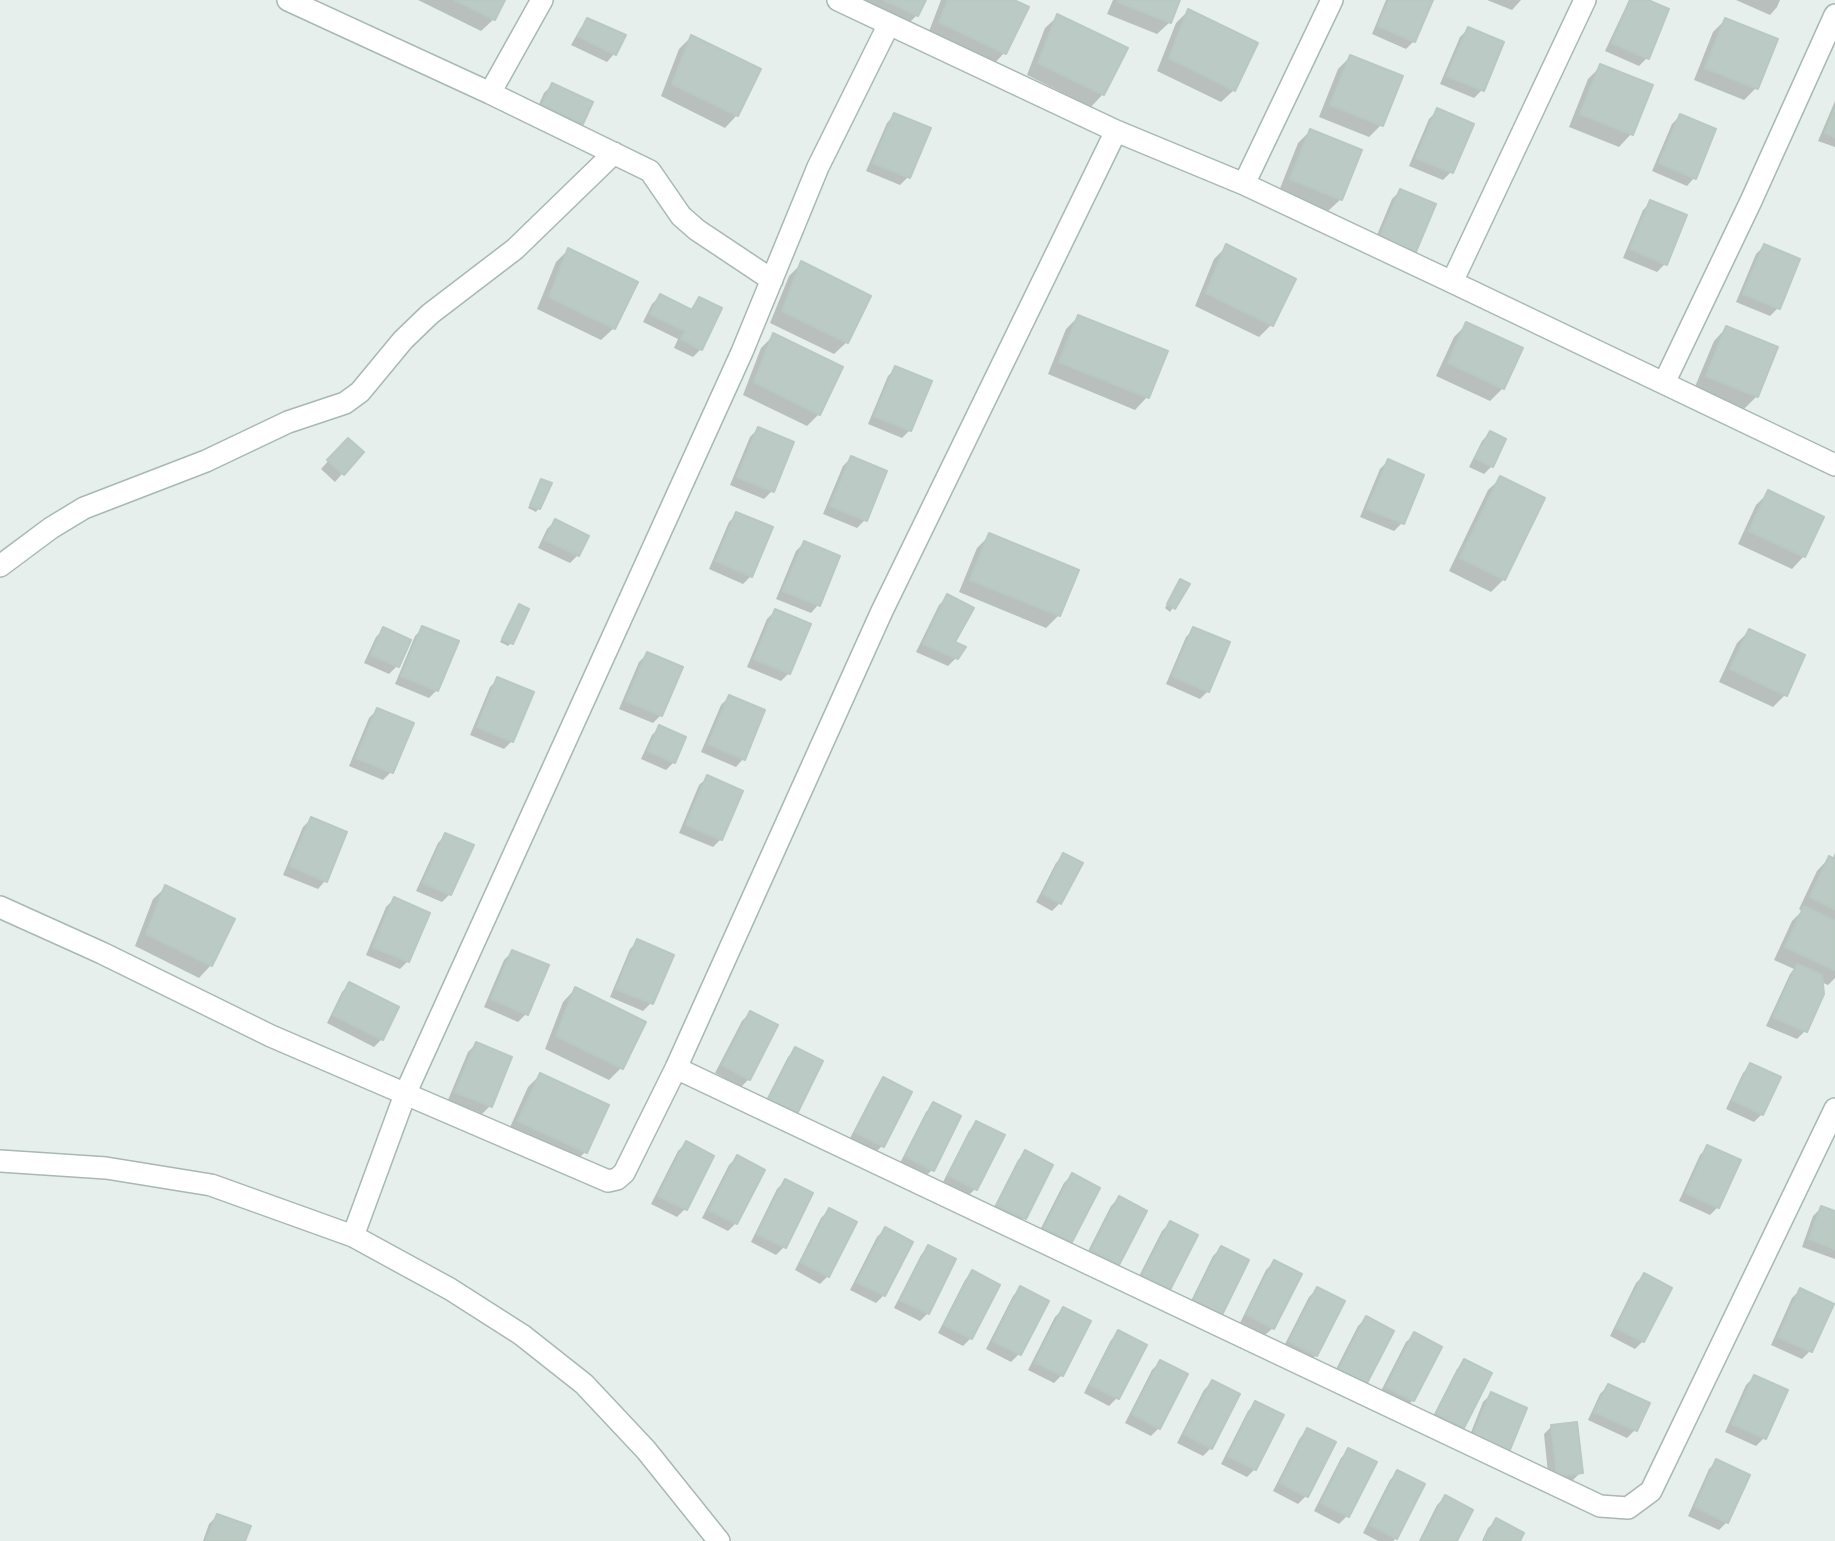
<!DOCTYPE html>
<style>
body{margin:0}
canvas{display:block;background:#e6efeb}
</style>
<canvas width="1835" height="1541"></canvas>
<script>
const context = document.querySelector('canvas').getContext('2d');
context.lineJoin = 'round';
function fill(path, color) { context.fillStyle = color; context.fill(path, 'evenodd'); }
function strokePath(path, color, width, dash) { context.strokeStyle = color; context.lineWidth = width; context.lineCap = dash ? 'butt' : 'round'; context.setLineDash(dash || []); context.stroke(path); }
fill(new Path2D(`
 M418 0H503L494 19 481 31Z
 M847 0H924L917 15 904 28Z
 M941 0H1010L1027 8 1004 53 992 66 928 34Z
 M1113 0H1178L1170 22 1157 34 1107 14Z
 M1386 0H1431L1414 41 1406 49 1372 34Z
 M1487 0H1521L1512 10Z
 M1629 0H1644L1647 58 1639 66 1605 51Z
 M1736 0H1780L1777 7 1770 15Z
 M1188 11 1234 90 1221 102 1157 71 1176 23Z
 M1058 16 1103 94 1091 107 1027 75 1045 28Z
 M1725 20 1756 88 1744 100 1694 80 1713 32Z
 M588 21 614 54 607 62 571 45 580 29Z
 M1468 29 1482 90 1474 98 1440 84 1460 37Z
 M691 37 737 115 725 128 661 96 679 49Z
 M1350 57 1381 125 1369 137 1319 117 1338 69Z
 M1601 66 1631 134 1619 147 1569 127 1588 79Z
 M552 85 582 123 574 130 535 113 544 93Z
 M1835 101V147L1818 141Z
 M1437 111 1451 172 1443 180 1409 166 1429 119Z
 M894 115 908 177 900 185 866 171 887 123Z
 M1680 116 1694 178 1687 186 1652 171 1672 124Z
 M1310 131 1341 199 1328 211 1279 191 1298 143Z
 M1400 191 1434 205 1372 247 1392 199Z
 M1651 202 1665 264 1657 272 1623 258 1643 210Z
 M1764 246 1778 308 1770 316 1736 302 1756 254Z
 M1226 247 1271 325 1259 337 1195 306 1214 259Z
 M568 250 614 328 601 340 537 309 556 262Z
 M801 264 847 342 834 354 770 323 789 276Z
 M660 296 689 311 699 299 701 349 693 357 674 348 678 339 643 322 652 304Z
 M1078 317 1147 397 1135 410 1048 374 1066 329Z
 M1467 324 1503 388 1490 401 1436 376 1454 337Z
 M1726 328 1757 396 1744 409 1694 389 1714 341Z
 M774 335 819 414 807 426 743 395 761 348Z
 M896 368 910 430 902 438 868 424 888 376Z
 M758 429 772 491 764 499 730 485 750 437Z
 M1490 433 1504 440 1492 466 1484 474 1469 467 1482 441Z
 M340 448 361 452 335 482 321 469Z
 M851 458 865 520 857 528 823 514 843 466Z
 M1388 461 1422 476 1402 523 1394 531 1360 517 1380 469Z
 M1501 478 1504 579 1491 592 1449 571 1488 490Z
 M541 481 539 508 536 512 528 508Z
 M1768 493 1804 556 1792 569 1738 544 1756 505Z
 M737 514 751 576 743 584 709 569 729 522Z
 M555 521 578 555 570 563 538 548 547 529Z
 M990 535 1059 615 1046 628 959 592 977 548Z
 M804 543 818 605 811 613 776 599 796 551Z
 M1180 581 1188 585 1170 612 1165 608Z
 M947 597 952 643 956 658 948 666 916 652 939 605Z
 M519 606 511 643 508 646 500 642Z
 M775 611 789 673 781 681 747 667 767 619Z
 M423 628 437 690 429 698 395 684 415 636Z
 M384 629 397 666 389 674 364 663 376 637Z
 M1194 629 1208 691 1200 699 1166 684 1186 637Z
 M1749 631 1785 695 1773 707 1719 682 1737 643Z
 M647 654 661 715 653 723 619 709 639 662Z
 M498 679 512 741 504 749 470 735 490 687Z
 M729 697 743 759 736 767 701 752 721 705Z
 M377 710 391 772 383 780 349 766 369 718Z
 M660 727 674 762 666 770 641 759 652 735Z
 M707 778 721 839 713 847 679 833 699 785Z
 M311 819 325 881 318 889 283 875 303 827Z
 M446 835 450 894 442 902 416 891 438 843Z
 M1835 853V978L1828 985 1821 982 1805 1031 1797 1039 1766 1026 1790 974 1794 969 1774 960 1792 921 1802 911 1799 909 1817 871 1829 858 1832 860Z
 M1064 855 1060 903 1052 911 1036 902 1056 863Z
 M166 887 211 965 199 978 135 946 153 899Z
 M394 899 408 961 400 969 366 955 386 907Z
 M638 941 651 1003 643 1011 610 997 630 949Z
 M512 952 526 1014 518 1022 484 1007 504 960Z
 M350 984 382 1039 374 1047 327 1023 342 992Z
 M575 989 621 1068 609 1080 545 1049 563 1002Z
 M750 1013 749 1079 741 1087 715 1073 742 1021Z
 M476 1044 490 1106 482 1114 448 1100 468 1052Z
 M796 1049 821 1062 761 1110 788 1057Z
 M1751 1065 1762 1114 1754 1122 1726 1109 1743 1073Z
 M540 1075 585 1152 573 1164 507 1134 528 1087Z
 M884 1080 883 1145 875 1153 849 1140 876 1088Z
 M934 1104 932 1170 924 1178 899 1165 926 1112Z
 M977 1123 975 1189 967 1197 942 1184 969 1131Z
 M686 1143 712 1157 685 1209 677 1217 651 1204 678 1151Z
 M1708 1147 1718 1207 1710 1215 1679 1201 1700 1155Z
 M1026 1152 1051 1166 1024 1218 1016 1226 991 1213 1018 1160Z
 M737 1157 736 1223 728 1231 702 1218 729 1165Z
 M1072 1175 1071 1241 1063 1249 1037 1236 1064 1183Z
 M785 1181 784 1247 776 1255 751 1242 777 1189Z
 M1119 1198 1118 1264 1110 1272 1084 1259 1111 1206Z
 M1821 1208 1835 1213V1259L1802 1247 1813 1216Z
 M829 1210 828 1276 820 1284 795 1270 821 1218Z
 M1170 1223 1169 1289 1161 1297 1135 1284 1162 1231Z
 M885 1229 884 1295 876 1303 850 1290 877 1237Z
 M929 1247 928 1313 920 1321 894 1308 921 1255Z
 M1221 1248 1220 1314 1212 1322 1187 1309 1213 1256Z
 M1274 1262 1273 1328 1265 1335 1240 1323 1266 1270Z
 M973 1272 971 1338 963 1346 938 1333 965 1280Z
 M1644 1275 1643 1341 1635 1349 1610 1336 1636 1283Z
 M1020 1288 1046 1301 1019 1354 1011 1362 986 1349 1013 1296Z
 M1317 1289 1316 1355 1308 1363 1282 1350 1309 1297Z
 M1800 1290 1831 1305 1810 1351 1802 1359 1771 1345 1792 1298Z
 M1063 1309 1062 1375 1054 1383 1028 1370 1055 1317Z
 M1366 1318 1357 1392 1331 1379 1358 1326Z
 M1118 1333 1144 1345 1117 1398 1109 1406 1084 1393 1111 1340Z
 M1414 1335 1413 1400 1405 1408 1379 1395 1406 1342Z
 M1465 1361 1463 1427 1455 1435 1430 1422 1457 1369Z
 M1160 1362 1159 1428 1151 1436 1125 1423 1152 1370Z
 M1754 1377 1764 1438 1756 1446 1725 1432 1746 1385Z
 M1212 1382 1211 1448 1203 1456 1177 1443 1204 1390Z
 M1608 1386 1647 1404 1635 1430 1627 1438 1588 1420 1600 1394Z
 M1491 1394 1525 1409 1464 1450 1483 1402Z
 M1256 1403 1255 1469 1247 1477 1221 1464 1248 1411Z
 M1552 1426 1581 1472 1573 1480 1549 1483 1544 1434Z
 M1308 1430 1306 1496 1298 1504 1273 1491 1300 1438Z
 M1349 1450 1347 1516 1339 1524 1314 1511 1341 1458Z
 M1717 1461 1727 1522 1719 1530 1688 1516 1709 1469Z
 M1398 1472 1396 1538 1393 1541H1378L1363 1533 1390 1480Z
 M1445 1497 1455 1541H1419L1437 1505Z
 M217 1516 243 1541H203L209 1524Z
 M1496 1521 1518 1541H1482L1488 1528Z`), '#0003');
const building = new Path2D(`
 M455 0H505L495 20Z
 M884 0H926L918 16Z
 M948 0H1014L1029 7 1006 54 939 22Z
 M1119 0H1180L1171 23 1118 2Z
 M1389 0H1433L1415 42 1378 26Z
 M1630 0H1648L1669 9 1649 59 1612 43Z
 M1188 9 1258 43 1235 91 1169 58Z
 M1057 14 1128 48 1104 95 1038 63Z
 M587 18 626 35 616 55 578 36Z
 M1725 18 1778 39 1758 89 1705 68Z
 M1468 27 1504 42 1484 91 1447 76Z
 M691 35 761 69 738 116 672 84Z
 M1350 55 1403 76 1383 126 1330 105Z
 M1600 64 1653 85 1633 135 1580 114Z
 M552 83 593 102 583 124 542 105Z
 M1437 108 1474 124 1453 173 1416 158Z
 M1835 109V137L1825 133Z
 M894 113 931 128 910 178 873 163Z
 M1680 114 1716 129 1696 179 1659 163Z
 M1310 129 1362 150 1342 200 1290 179Z
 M1400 189 1436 204 1415 254 1379 239Z
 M1650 200 1687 215 1667 265 1630 249Z
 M1226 244 1296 279 1273 326 1206 293Z
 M1764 244 1800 259 1780 309 1743 294Z
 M568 248 638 282 615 329 549 297Z
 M801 261 871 296 848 343 782 311Z
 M660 294 692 310 699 297 722 308 702 350 681 339 685 331 650 314Z
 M1078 315 1168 351 1149 398 1059 362Z
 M1466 322 1523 348 1504 389 1448 363Z
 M1726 326 1778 347 1758 397 1706 376Z
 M773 333 843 367 820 415 754 382Z
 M895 366 932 381 911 431 874 416Z
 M758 427 794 442 774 492 737 477Z
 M1490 431 1506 439 1493 467 1475 458Z
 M348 438 364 452 344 475 327 460Z
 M851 456 887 471 867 521 830 506Z
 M1388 459 1424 475 1404 524 1367 509Z
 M1500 476 1545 498 1505 580 1460 558Z
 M541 479 552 483 540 509 530 505Z
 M1768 490 1824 517 1805 557 1749 531Z
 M736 512 773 527 752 577 716 561Z
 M555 519 589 536 579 556 545 540Z
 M989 533 1079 570 1060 616 970 580Z
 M804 541 840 556 820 606 783 591Z
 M1180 579 1190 584 1175 609 1167 604Z
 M947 594 974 608 955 642 966 647 958 659 923 644Z
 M519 604 529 609 513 644 502 639Z
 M775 609 811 624 790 674 754 659Z
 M422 626 459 641 438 691 401 676Z
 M383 627 411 640 399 667 371 655Z
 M1193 627 1230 642 1209 692 1172 676Z
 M1749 629 1805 655 1787 696 1730 669Z
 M647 652 683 667 662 716 626 701Z
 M497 677 534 692 513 742 477 727Z
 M729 695 765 710 745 760 708 744Z
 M377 708 414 723 393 773 356 758Z
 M659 725 686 737 675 763 648 751Z
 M707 775 743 791 722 840 686 825Z
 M311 817 347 832 327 882 290 866Z
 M445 833 474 845 451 895 423 883Z
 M1063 853 1083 863 1061 904 1043 894Z
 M1829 856 1835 859V909L1810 897Z
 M165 885 235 919 212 966 146 934Z
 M394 897 430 913 409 962 373 947Z
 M1804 906 1835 921V970L1785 947Z
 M637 939 674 955 653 1004 616 989Z
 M512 950 549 965 528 1015 491 999Z
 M1797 964 1822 975 1824 994 1807 1032 1773 1017Z
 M349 982 399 1007 383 1040 333 1015Z
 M575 987 646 1022 623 1069 556 1036Z
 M750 1011 778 1025 750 1080 722 1065Z
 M476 1042 512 1057 492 1107 455 1092Z
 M795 1047 823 1061 796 1116 767 1102Z
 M1750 1063 1781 1077 1763 1115 1732 1100Z
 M540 1073 609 1105 587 1153 518 1121Z
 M883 1077 912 1092 884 1147 855 1132Z
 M933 1102 961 1116 934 1171 905 1156Z
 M976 1121 1005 1135 977 1190 948 1175Z
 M686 1141 714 1156 687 1210 658 1196Z
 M1707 1145 1741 1160 1719 1208 1686 1193Z
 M1025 1150 1053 1165 1026 1219 997 1205Z
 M737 1155 765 1170 737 1224 709 1210Z
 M1072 1173 1100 1188 1072 1242 1044 1228Z
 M785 1179 813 1193 786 1248 757 1234Z
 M1119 1196 1147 1211 1119 1265 1091 1250Z
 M1821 1206 1835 1211V1249L1809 1239Z
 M829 1208 857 1222 829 1277 801 1262Z
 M1170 1221 1198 1235 1170 1290 1142 1275Z
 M885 1227 913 1242 885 1296 857 1282Z
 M928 1245 956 1259 929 1314 900 1300Z
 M1221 1246 1249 1260 1222 1315 1193 1300Z
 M1274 1260 1302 1274 1274 1329 1246 1314Z
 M972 1270 1000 1285 972 1339 944 1325Z
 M1644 1273 1672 1288 1644 1342 1616 1328Z
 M1020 1286 1049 1301 1021 1355 993 1341Z
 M1317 1287 1345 1301 1317 1356 1289 1341Z
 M1800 1288 1834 1304 1812 1352 1778 1337Z
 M1063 1307 1091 1321 1063 1376 1035 1362Z
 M1366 1316 1394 1331 1366 1385 1338 1371Z
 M1118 1330 1147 1345 1119 1399 1090 1385Z
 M1414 1332 1442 1347 1414 1401 1386 1387Z
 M1464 1359 1492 1373 1464 1428 1436 1413Z
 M1160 1360 1188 1374 1160 1429 1132 1414Z
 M1754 1375 1788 1390 1766 1439 1732 1424Z
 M1212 1380 1240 1394 1212 1449 1184 1434Z
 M1608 1384 1650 1403 1637 1431 1594 1412Z
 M1491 1392 1527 1408 1507 1457 1470 1442Z
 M1255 1401 1284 1415 1256 1470 1228 1456Z
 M1577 1422 1583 1473 1557 1476 1551 1425Z
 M1307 1428 1336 1442 1308 1497 1280 1483Z
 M1348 1448 1377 1462 1349 1517 1321 1503Z
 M1716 1459 1750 1475 1728 1523 1695 1507Z
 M1397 1470 1425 1484 1397 1539 1370 1525Z
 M1445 1495 1473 1510 1457 1541H1421Z
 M217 1514 251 1526 245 1541H206Z
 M1496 1518 1524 1533 1520 1541H1484Z`);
fill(building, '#bbcac4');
strokePath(building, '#b8c9c2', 2);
const minor = new Path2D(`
 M288 0 490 93 542 0
 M838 0 1116 131 1244 184 1452 282 1585 0
 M490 93 650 171 681 216 697 230 772 280
 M1244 184 1332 0
 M1452 282 1835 465
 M1664 383 1751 201 1835 15
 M0 566 51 528 84 508 206 461 288 422 345 403 360 392 403 340 430 314 515 249 614 153
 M0 907 102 953 271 1036 608 1181 617 1179 624 1173 676 1068 882 611 1116 131
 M676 1068 1600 1506 1628 1508 1651 1491 1835 1109
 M0 1161 106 1168 211 1185 353 1236 450 1289 522 1335 584 1384 646 1450 719 1541
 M353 1236 406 1092 742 352 818 167 889 24`);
strokePath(minor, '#a8b8b2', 24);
strokePath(minor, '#fff', 21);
</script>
